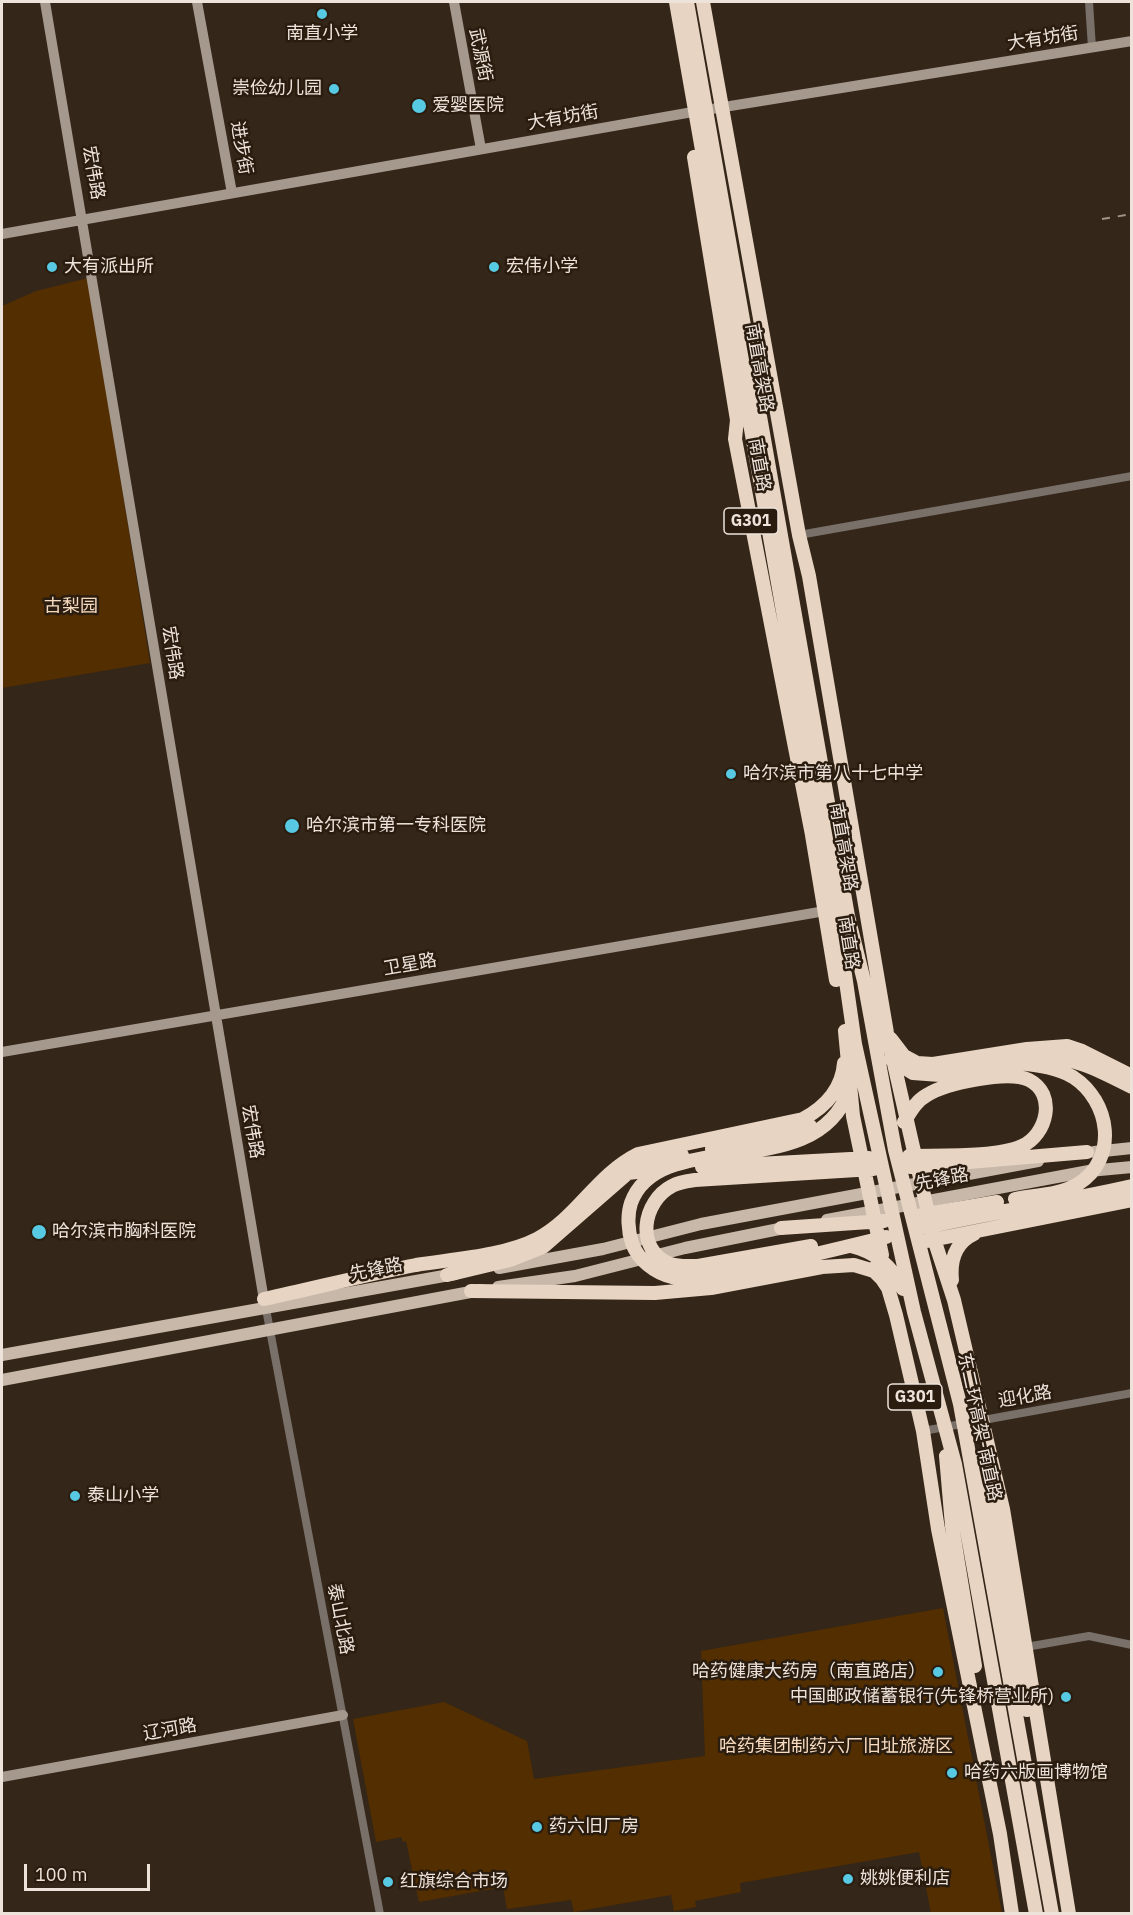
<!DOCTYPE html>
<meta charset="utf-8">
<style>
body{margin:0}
#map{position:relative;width:1133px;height:1915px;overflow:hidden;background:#342618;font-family:"IBM Plex Sans",sans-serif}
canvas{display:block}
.frame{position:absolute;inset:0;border:3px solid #ede3da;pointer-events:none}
.scale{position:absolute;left:24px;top:1864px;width:126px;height:27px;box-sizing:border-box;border:3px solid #ede3da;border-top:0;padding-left:8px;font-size:18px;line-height:21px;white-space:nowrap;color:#ede3da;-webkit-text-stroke:4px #2a1c0e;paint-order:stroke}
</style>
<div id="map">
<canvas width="1133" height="1915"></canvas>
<div class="frame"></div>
<div class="scale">100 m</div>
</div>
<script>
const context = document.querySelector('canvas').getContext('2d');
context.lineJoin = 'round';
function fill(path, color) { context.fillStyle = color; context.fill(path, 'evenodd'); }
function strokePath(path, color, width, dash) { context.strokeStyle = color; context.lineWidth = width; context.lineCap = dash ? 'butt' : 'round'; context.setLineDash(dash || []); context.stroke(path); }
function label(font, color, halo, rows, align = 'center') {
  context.font = font + ' "IBM Plex Sans","Noto Sans SC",sans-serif'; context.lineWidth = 5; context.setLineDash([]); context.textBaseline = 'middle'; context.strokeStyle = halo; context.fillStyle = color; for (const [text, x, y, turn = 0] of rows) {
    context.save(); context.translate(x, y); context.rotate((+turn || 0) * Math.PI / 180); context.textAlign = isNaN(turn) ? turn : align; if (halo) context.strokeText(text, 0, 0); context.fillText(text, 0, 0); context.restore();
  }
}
fill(new Path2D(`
 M88 278 150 663 2 688V306L36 291Z
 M943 1608 1002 1913H931L919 1852 740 1883 741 1892 695 1901 696 1907 674 1911 671 1895 574 1912 571 1900 507 1909 503 1887 419 1902 406 1841 403 1842 401 1837 376 1842 353 1719 444 1702 527 1741 534 1779 705 1756 701 1651Z`), '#532e01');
strokePath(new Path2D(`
 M1089 2 1092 48
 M799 535 1132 476
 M266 1309 380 1914
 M923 1431 1132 1393
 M1026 1647 1089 1636 1132 1645`), '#787069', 8);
strokePath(new Path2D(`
 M45 2 265 1306
 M197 2 232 193
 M454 2 481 149
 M2 234 687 113 1132 41
 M2 1052 825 911
 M2 1777 343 1715`), '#a5988d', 10);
strokePath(new Path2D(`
 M1094 1152 1132 1148
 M827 1220 1089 1171 1132 1167
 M499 1268 603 1249 701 1224 1038 1161
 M498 1287 575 1276 685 1248 789 1227
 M2 1355 455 1274
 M2 1380 481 1290`), '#c7b8a9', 12);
strokePath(new Path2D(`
 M676 2 837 919 855 1044 914 1312 955 1464 1036 1914
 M687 2 848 916 864 981 895 1150 960 1404 1052 1914
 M703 2 799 535 809 576 887 1033 934 1239 954 1300 1003 1509 1069 1914
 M694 157 737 420 735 439 812 835 836 980
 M845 1031 853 1116 882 1255 874 1271
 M891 1039 904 1056 917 1063 933 1064 1027 1049 1067 1046 1082 1051 1132 1076
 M891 1059 913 1073 940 1075 1042 1057C1076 1057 1102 1072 1132 1087
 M1011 1062C1031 1065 1055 1066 1073 1077 1110 1101 1119 1158 1078 1184 1060 1195 1035 1195 1015 1199
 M849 1090C816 1187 659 1124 631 1203 627 1215 628 1231 632 1243 638 1260 655 1273 672 1277 693 1283 718 1275 739 1271 789 1261 837 1249 886 1237
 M904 1122C911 1111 916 1101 927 1095 946 1083 1008 1070 1029 1080 1057 1094 1047 1135 1022 1146 996 1158 938 1155 909 1156
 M712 1149 810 1126
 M702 1167 869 1158
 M910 1167 1087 1152
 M628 1173 662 1169
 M921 1215 997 1202
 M781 1228 884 1221
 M922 1228C992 1212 1062 1202 1132 1186
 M927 1241 1132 1200
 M811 1246 698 1266C688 1266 679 1267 670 1264 634 1249 643 1201 672 1186 679 1182 688 1181 695 1180L873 1169
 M851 1246C876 1252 892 1266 903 1289
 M447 1275 510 1260 543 1247 628 1173 652 1161 682 1155
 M952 1280C950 1260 955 1243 974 1234
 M471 1291 655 1293 711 1288 822 1267 854 1265 874 1271 882 1279 888 1288 896 1315 923 1431 938 1529 1000 1834 1012 1914
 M264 1299C315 1288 365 1275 416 1265 453 1259 504 1256 537 1239 577 1218 596 1175 638 1154L803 1119C825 1107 842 1090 844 1063
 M946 1456 952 1526 975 1666
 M977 1462 994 1520 1027 1710`), '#e7d4c2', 14);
strokePath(new Path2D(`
 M1102 219 1132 214`), '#a09489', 2, [8, 8]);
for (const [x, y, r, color] of [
 [322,14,6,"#57c9e2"],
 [334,89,6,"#57c9e2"],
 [419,106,8,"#57c9e2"],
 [52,267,6,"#57c9e2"],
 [494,267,6,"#57c9e2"],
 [731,774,6,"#57c9e2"],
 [292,826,8,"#57c9e2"],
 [39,1232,8,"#57c9e2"],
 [75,1496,6,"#57c9e2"],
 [938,1672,6,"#57c9e2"],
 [1066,1697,6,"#57c9e2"],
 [952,1773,6,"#57c9e2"],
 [537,1827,6,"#57c9e2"],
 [848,1879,6,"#57c9e2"],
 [388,1882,6,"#57c9e2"]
]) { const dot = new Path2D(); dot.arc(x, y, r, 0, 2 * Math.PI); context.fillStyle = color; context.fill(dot); strokePath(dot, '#2a1c0e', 2); }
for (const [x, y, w] of [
 [751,521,54],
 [915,1397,54]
]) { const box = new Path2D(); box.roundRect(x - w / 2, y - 13, w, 26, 4.5); context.fillStyle = '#2a1c0e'; context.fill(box); strokePath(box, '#ede3da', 1.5); }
label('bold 16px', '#ede3da', null, [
 ["G301",751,521],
 ["G301",915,1397]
]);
label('18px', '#ede3da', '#2a1c0e', [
 ["南直小学",322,34,"center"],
 ["崇俭幼儿园",322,89,"right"],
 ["爱婴医院",432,106],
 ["大有派出所",64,267],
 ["宏伟小学",506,267],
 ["哈尔滨市第八十七中学",743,774],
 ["哈尔滨市第一专科医院",306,826],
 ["哈尔滨市胸科医院",52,1232],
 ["泰山小学",87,1496],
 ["哈药健康大药房（南直路店）",926,1672,"right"],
 ["中国邮政储蓄银行(先锋桥营业所)",1054,1697,"right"],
 ["哈药六版画博物馆",964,1773],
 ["药六旧厂房",549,1827],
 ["姚姚便利店",860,1879],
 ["红旗综合市场",400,1882]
], 'left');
label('18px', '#ede3da', '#2a1c0e', [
 ["大有坊街",1043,39,-9],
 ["武源街",480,55,79],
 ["大有坊街",563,118,-10],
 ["进步街",241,148,80],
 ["宏伟路",93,173,80],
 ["南直高架路",759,368,80],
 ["南直路",759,465,80],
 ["宏伟路",172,653,81],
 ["南直高架路",843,847,80],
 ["南直路",848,943,81],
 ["卫星路",410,965,-10],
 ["宏伟路",252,1132,80],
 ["先锋路",942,1180,-11],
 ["先锋路",376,1270,-11],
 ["迎化路",1025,1397,-10],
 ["东二环高架-南直路",979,1427,78],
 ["泰山北路",340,1619,79],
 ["辽河路",170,1730,-10]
]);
label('18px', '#f6dac0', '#2a1c0e', [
 ["古梨园",71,607],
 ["哈药集团制药六厂旧址旅游区",836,1747]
]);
</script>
